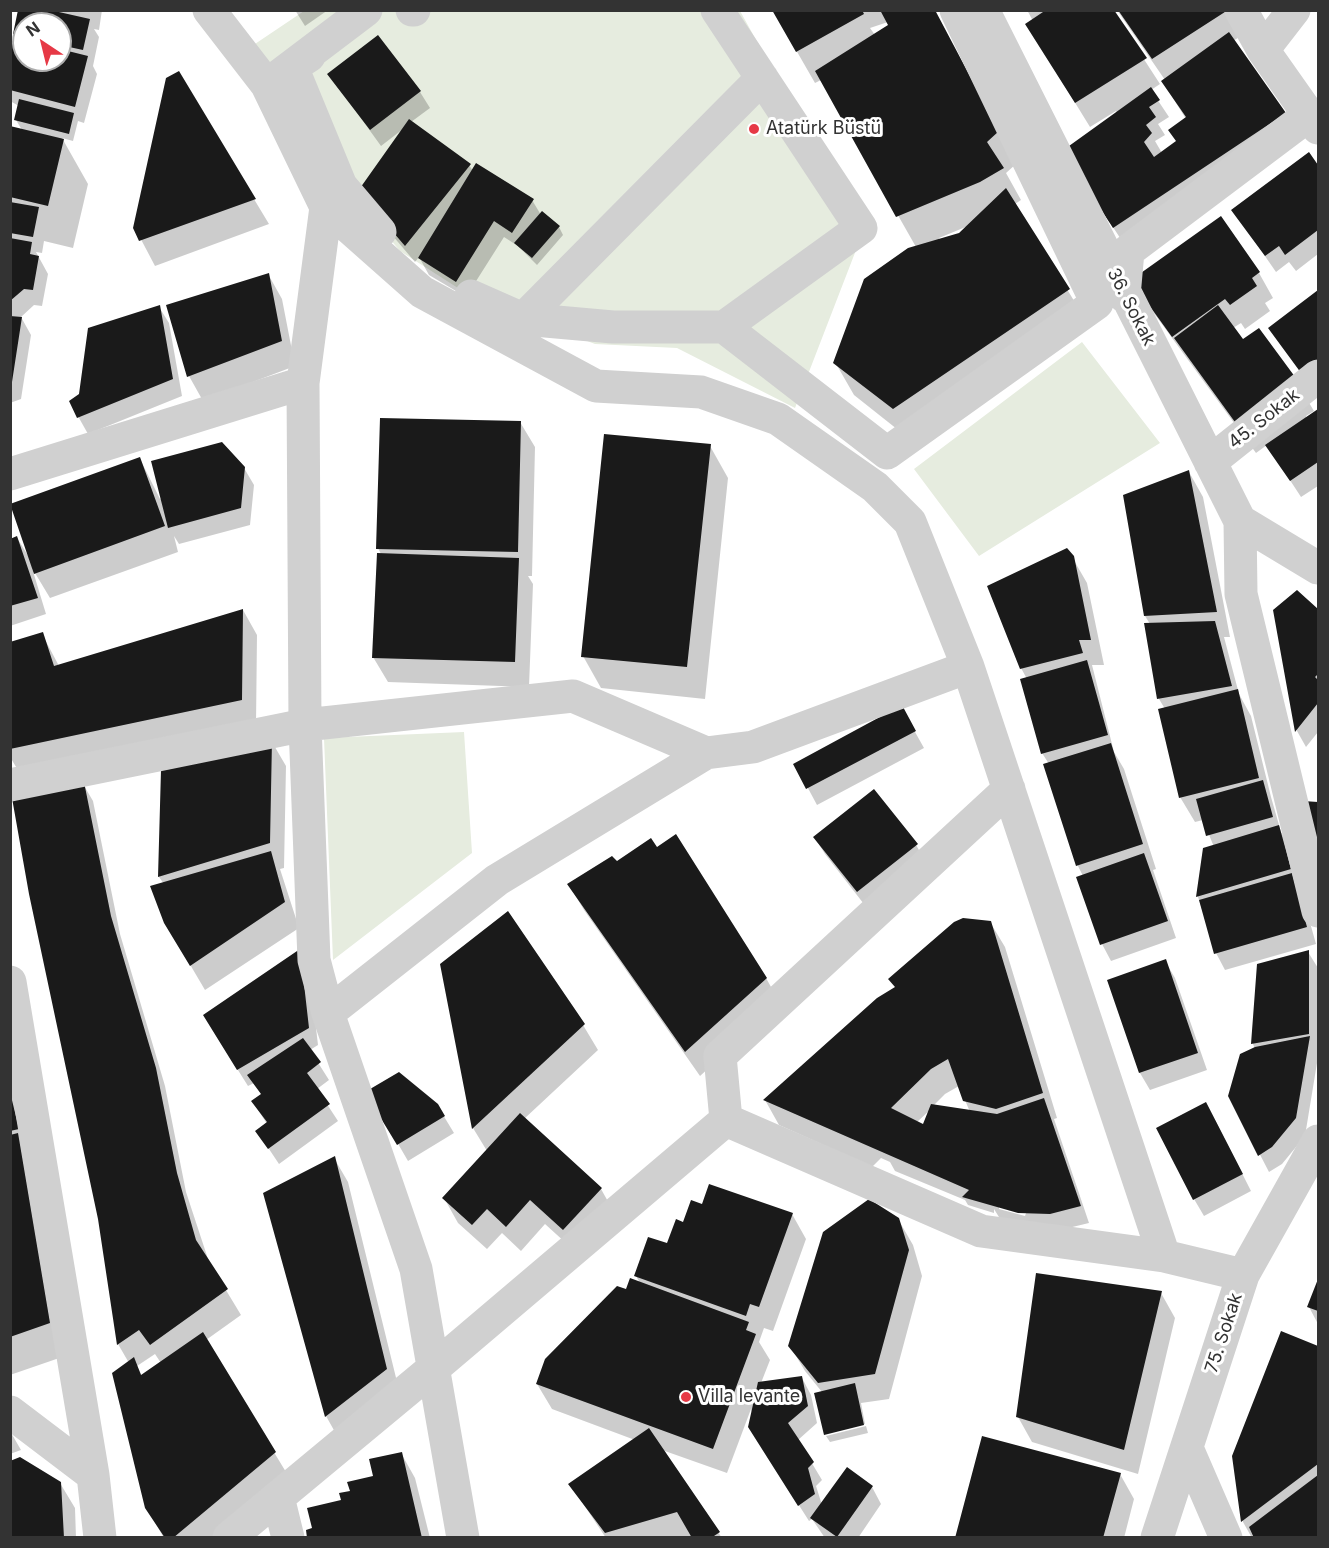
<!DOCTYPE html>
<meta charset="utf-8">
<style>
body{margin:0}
#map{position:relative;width:1329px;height:1548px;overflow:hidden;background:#fff;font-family:Inter,sans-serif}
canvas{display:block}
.frame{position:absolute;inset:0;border:12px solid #333;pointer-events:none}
.north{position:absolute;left:12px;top:12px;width:60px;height:60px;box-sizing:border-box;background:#fff;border:2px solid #adadad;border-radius:50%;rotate:325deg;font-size:16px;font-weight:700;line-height:24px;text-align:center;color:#333}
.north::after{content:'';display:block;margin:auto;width:21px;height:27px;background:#e63946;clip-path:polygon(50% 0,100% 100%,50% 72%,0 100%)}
</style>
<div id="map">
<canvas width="1329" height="1548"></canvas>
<div class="frame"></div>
<div class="north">N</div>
</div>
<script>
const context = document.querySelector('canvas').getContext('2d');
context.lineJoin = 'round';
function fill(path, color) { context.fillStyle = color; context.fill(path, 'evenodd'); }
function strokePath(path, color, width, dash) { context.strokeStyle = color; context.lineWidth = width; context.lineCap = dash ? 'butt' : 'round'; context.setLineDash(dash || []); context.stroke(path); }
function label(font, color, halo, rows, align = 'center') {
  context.font = font + ' Inter,sans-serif'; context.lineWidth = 6; context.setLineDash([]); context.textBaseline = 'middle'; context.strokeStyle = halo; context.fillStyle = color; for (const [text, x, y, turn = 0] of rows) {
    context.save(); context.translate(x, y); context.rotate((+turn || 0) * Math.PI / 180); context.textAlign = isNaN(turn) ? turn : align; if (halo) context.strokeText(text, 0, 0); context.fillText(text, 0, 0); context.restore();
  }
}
fill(new Path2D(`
 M304 11H740L863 232 795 408 677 348 595 344 472 297 400 251 341 181 249 48Z
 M1082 342 1160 443 979 556 914 469Z
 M464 732 472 853 333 960 324 738Z`), '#e6ecdf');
fill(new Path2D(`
 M20 10H102L99 30 94 29 99 37 93 66 97 74 84 123 78 121 73 141 62 138 88 184 73 248 44 241 42 253 36 252 48 274 42 306 34 305 21 317 31 335 21 399 10 403V128L22 130 16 120 19 106 10 101V57L18 39 15 34ZM24 24H60V60H24Z
 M295 10H328L305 26Z
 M773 10H934L1016 164 1006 173 1021 200 1015 204 1087 322 912 441 854 395 835 362 916 247 821 80 815 83ZM888 22 890 26 875 35 870 28ZM968 226 959 235 940 240 939 238Z
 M1027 10H1112L1160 84 1151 90 1169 117 1158 124 1165 135 1155 141 1162 153 1177 143 1186 119 1163 82 1165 80 1117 10H1226L1241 36 1233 41 1284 114 1124 244 1079 175 1117 113 1116 111 1090 127 1042 49 1033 21Z
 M178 73 269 224 155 266 135 228Z
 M329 74 420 92 430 108 411 122 469 165 473 171 532 200 541 215 559 227 563 235 537 265 518 246 504 237 466 297 429 275 419 257 415 262 369 208 403 129 381 146Z
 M1309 155 1318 167V254L1296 271 1289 262 1276 272 1233 210Z
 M1259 273 1273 298 1265 303 1270 311 1245 329 1241 323 1233 328 1243 341 1299 386 1314 411 1306 416 1307 419 1318 411V486L1301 497 1267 445 1256 453 1148 305Z
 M268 274 282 299 295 366 203 401 189 376Z
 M1318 292V390L1315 392 1270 328Z
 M159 307 169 323 182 396 88 434 70 402 80 395Z
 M520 422 535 447 532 576H528L533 584 529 687 388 682 373 657 381 554 378 548Z
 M710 446 728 478 705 699 601 688 583 656Z
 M140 459 160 499 244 468 254 485 250 525 179 544 174 536 178 552 50 598 32 568 46 614 10 626V540L17 538 29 557Z
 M1189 472 1203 497 1230 637H1224L1239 694 1251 716 1271 797 1281 832 1288 844 1316 944 1225 970 1216 953 1198 897 1205 849 1214 847 1203 820 1195 822 1180 797 1165 709 1159 699 1145 624H1150L1145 616Z
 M1072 557 1087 583 1104 665H1092L1114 752 1124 769 1156 869 1153 870 1176 938 1111 961 1102 944 1078 878 1083 876 1078 866 1045 765 1049 764 1042 753 1027 679 1021 668Z
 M1297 592 1318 611V732L1306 747 1297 731 1274 611Z
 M243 610 257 635 256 725 21 775 10 757V643L42 634 59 666Z
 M901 707 924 748 817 805 795 764Z
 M272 742 286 766 284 868 280 869 299 928 205 990 165 922 164 884 159 877Z
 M83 784 93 801 120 934 165 1086 186 1192 209 1262 241 1315 206 1340 289 1477 217 1538H164L146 1507 129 1363 118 1344ZM155 1354 161 1363 142 1376 137 1366Z
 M1305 802 1318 803V847Z
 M815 838 916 845 926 862 867 908 825 854Z
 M569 885 766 978 780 1003 700 1076 584 910Z
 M990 922 1005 947 1057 1118 1054 1119 1089 1223 1060 1230 1002 1222 994 1209V1213L968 1205 965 1200 895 1171 890 1162 881 1158 872 1167 779 1125 765 1100 896 988ZM959 1086 970 1112 933 1106 945 1094ZM931 1109 924 1126 916 1123ZM999 1206 1026 1213 1025 1216 999 1209Z
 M1308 952 1318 968V1057L1305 1136 1282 1164 1269 1172 1229 1095 1255 1049 1253 1044 1259 965Z
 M1165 961 1175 978 1207 1070 1150 1090 1140 1073 1109 981Z
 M442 965 583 1025 598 1050 524 1119 601 1189 615 1214 578 1254 545 1224 521 1251 502 1233 487 1249 458 1223 444 1198 487 1151 473 1128Z
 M309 967 318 1045 310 1050 329 1080 317 1089 338 1121 279 1164 257 1131 267 1124 253 1102 262 1095 254 1083 248 1086 214 1032Z
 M10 1039 68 1355 10 1375Z
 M368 1092 437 1105 454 1133 408 1161Z
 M1215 1120 1251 1191 1204 1216 1194 1199Z
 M334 1158 348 1182 400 1394 340 1441 326 1416 265 1194Z
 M703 1206 792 1214 806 1239 773 1331 764 1328 759 1342 770 1360 761 1383 802 1378 811 1395 817 1423 798 1440 822 1480 816 1486 822 1505 872 1487 881 1504 858 1538H825L812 1519 809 1521 760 1444 751 1409 727 1473 662 1450 722 1538H606L570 1484 635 1440 552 1409 537 1384 627 1291 640 1283 636 1276Z
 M898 1219 913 1245 922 1276 889 1399 861 1403 865 1424 825 1433 822 1392 805 1371 790 1346Z
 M1318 1283V1324L1309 1307Z
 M1161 1293 1175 1318 1138 1474 1032 1442 1018 1417Z
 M1282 1333 1318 1348V1538H1252L1243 1522 1233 1456Z
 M866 1426 868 1433 830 1442 826 1436Z
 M10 1431 21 1450 10 1454Z
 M401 1453 415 1478 430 1538H309L313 1529 343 1501 375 1477Z
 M1120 1474 1134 1499 1124 1538H956Z
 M60 1483 75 1508 76 1538H10Z`), '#0003');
fill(new Path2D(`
 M18 10H50L90 19 83 50 60 45V24H24V37L13 34Z
 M772 10H862L864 14 796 52Z
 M880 10H935L999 131 987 142 1004 168 980 182 896 217 815 71 888 25Z
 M1046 10H1114L1147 58 1075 103 1025 24Z
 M1118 10H1228L1152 59Z
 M1229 32 1286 113 1113 228 1067 157 1069 146 1151 87 1160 100 1149 107 1156 117 1146 125 1152 133 1144 142 1154 157 1176 141 1168 130 1186 117 1161 81Z
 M378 35 421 91 370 130 327 74Z
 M14 37 24 40V60H60V49L88 56 75 107 10 90V51Z
 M179 71 256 199 139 241 133 228 166 78Z
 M19 99 74 113 69 134 14 120Z
 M409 119 471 164 405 246 358 191Z
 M10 126 64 139 48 206 10 197Z
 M1309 152 1318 165V230L1285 255 1279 246 1265 256 1231 210Z
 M476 163 534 199 512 233 494 221 456 282 418 258Z
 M1006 188 1070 289 893 409 833 363 864 279 908 248 959 233Z
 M10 202 39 207 33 237 10 233Z
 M542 211 560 226 532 258 514 243Z
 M1221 216 1260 272 1252 278 1257 286 1230 305 1225 299 1172 337 1131 280Z
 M10 238 32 242 30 254 39 256 33 290 24 289 10 301Z
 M269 273 282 341 187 377 166 305Z
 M1318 290V366L1304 377 1268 328Z
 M160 305 173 379 77 418 69 401 79 394 88 328Z
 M1218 305 1243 339 1259 328 1301 385 1240 429 1174 338Z
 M10 316 22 317 12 382 10 381Z
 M1318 409V462L1290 481 1265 445Z
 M380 418 521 421 518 552 376 549Z
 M604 434 711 444 687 667 581 657Z
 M222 442 245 467 241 508 168 528 151 461Z
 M140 457 165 526 34 574 10 504Z
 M1189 470 1217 612 1144 616 1123 495Z
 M17 536 38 598 10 606V539Z
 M1067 548 1074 556 1091 640H1079L1083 653 1020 669 987 586Z
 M377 553 519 558 515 662 372 658Z
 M1297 590 1318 609V674L1315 677 1318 680V703L1295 732 1273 610Z
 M243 609 242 700 10 749V642L43 632 54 666Z
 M1215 621 1232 686 1157 699 1144 623Z
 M1087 660 1108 735 1041 754 1020 679Z
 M1238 689 1259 778 1179 798 1158 709Z
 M902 705 916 731 806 789 793 764Z
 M272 740 270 843 158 877 161 770Z
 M1111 743 1143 844 1076 866 1043 764Z
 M1263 780 1273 817 1206 836 1196 799Z
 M84 782 111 916 156 1068 177 1173 196 1240 228 1289 150 1345 139 1330 117 1345 98 1219 29 894 12 798Z
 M874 789 918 844 857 892 813 837Z
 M1303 801 1318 802V850Z
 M1279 825 1291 869 1196 897 1203 848Z
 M676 834 767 978 685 1052 567 884 612 856 617 861 651 838 657 847Z
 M271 851 285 902 190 966 164 923 150 886Z
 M1144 853 1168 921 1100 945 1076 877Z
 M1292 873 1307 927 1214 954 1199 900Z
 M508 911 585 1024 472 1129 440 964Z
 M963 918 991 921 1043 1093 996 1109 963 1101 948 1059 931 1069 891 1108 923 1124 931 1104 997 1114 1044 1098 1081 1206 1050 1214 1018 1213 962 1197 969 1190 763 1100 877 998 895 987 888 979 954 922Z
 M300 949 309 1028 237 1070 203 1015Z
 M1309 950V1034L1251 1044 1257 964Z
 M1166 959 1198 1053 1139 1073 1107 980Z
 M1310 1036 1296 1118 1272 1147 1258 1156 1228 1096 1240 1054 1255 1047Z
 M303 1038 321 1062 307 1073 330 1104 268 1149 255 1131 267 1122 251 1101 261 1094 247 1075Z
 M399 1072 438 1104 445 1116 397 1145 365 1092Z
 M10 1092 19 1129 10 1131Z
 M1206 1102 1243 1174 1193 1200 1156 1128Z
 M520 1113 602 1188 563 1230 530 1200 506 1227 487 1209 472 1225 442 1198Z
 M18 1133 50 1323 10 1337V1135Z
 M335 1156 387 1369 325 1417 263 1193Z
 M709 1184 793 1213 759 1307 750 1304 746 1316 634 1276 648 1237 667 1243 676 1219 683 1222 691 1200 702 1204Z
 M869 1199 899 1218 909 1250 875 1374 818 1383 788 1346 823 1232Z
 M1036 1273 1162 1291 1124 1450 1016 1417Z
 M630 1278 749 1322 746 1330 756 1334 713 1449 536 1384 545 1359 617 1286 626 1289Z
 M1318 1279V1311L1307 1307Z
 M1281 1331 1318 1346V1464L1241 1522 1232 1456Z
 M203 1332 276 1452 173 1538H165L145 1508 112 1373 134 1357 141 1375Z
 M802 1376 808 1406 788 1423 814 1462 808 1468 815 1494 798 1506 748 1427 758 1382Z
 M855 1383 864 1425 824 1435 814 1393Z
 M649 1428 720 1532 711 1538H692L677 1512 605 1533 568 1484Z
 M982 1436 1121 1473 1103 1538H955Z
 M402 1452 422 1538H307L306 1530 312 1528 307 1508 341 1500 339 1493 350 1491 347 1482 373 1476 369 1459Z
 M20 1457 61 1482 64 1538H10V1461Z
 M847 1467 873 1486 837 1537 810 1518Z
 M1318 1475V1538H1254L1249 1527Z`), '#1a1a1a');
strokePath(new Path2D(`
 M209 10 267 85
 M366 10 267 85 326 207 422 292 596 386 701 392 778 419 875 487 910 522 968 667 1164 1256 1243 1275
 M412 10H414
 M717 10 861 228 724 327
 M983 10 1240 521 1318 568
 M1241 10 1263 50 1318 128
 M1263 50 1294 10
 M309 56 292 67 341 186 380 232
 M326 207 303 383 305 725 314 960 328 1013 416 1269 463 1538
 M471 296 523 319 613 327H724L887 453 1097 303 956 10
 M1124 296 1128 251 1309 115
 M523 319 762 78
 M1210 462 1318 376
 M10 474 303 383
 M1240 521 1241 594 1318 911
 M10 785 305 725 573 696 706 753
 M10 982 93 1475
 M328 1013 497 880 706 753 753 747 968 667
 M726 1120 720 1056 1009 789
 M10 1412 93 1475 100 1538
 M1187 1448 1226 1538
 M278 1497 288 1538
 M229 1538 435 1367 726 1120 981 1231 1164 1256
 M1157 1538 1243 1275 1318 1141`), '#d0d0d0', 33);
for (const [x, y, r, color] of [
 [754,129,6,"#e63946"],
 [686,1397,6,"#e63946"]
]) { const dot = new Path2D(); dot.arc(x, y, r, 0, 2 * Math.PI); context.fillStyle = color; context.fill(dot); strokePath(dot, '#fff', 2); }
label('18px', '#333', '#fff', [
 ["Atatürk Büstü",766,129],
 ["Villa levante",698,1397]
], 'left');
label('18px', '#333', '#fff', [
 ["36. Sokak",1131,307,63],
 ["45. Sokak",1264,419,-38],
 ["75. Sokak",1224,1333,-72]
]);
</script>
